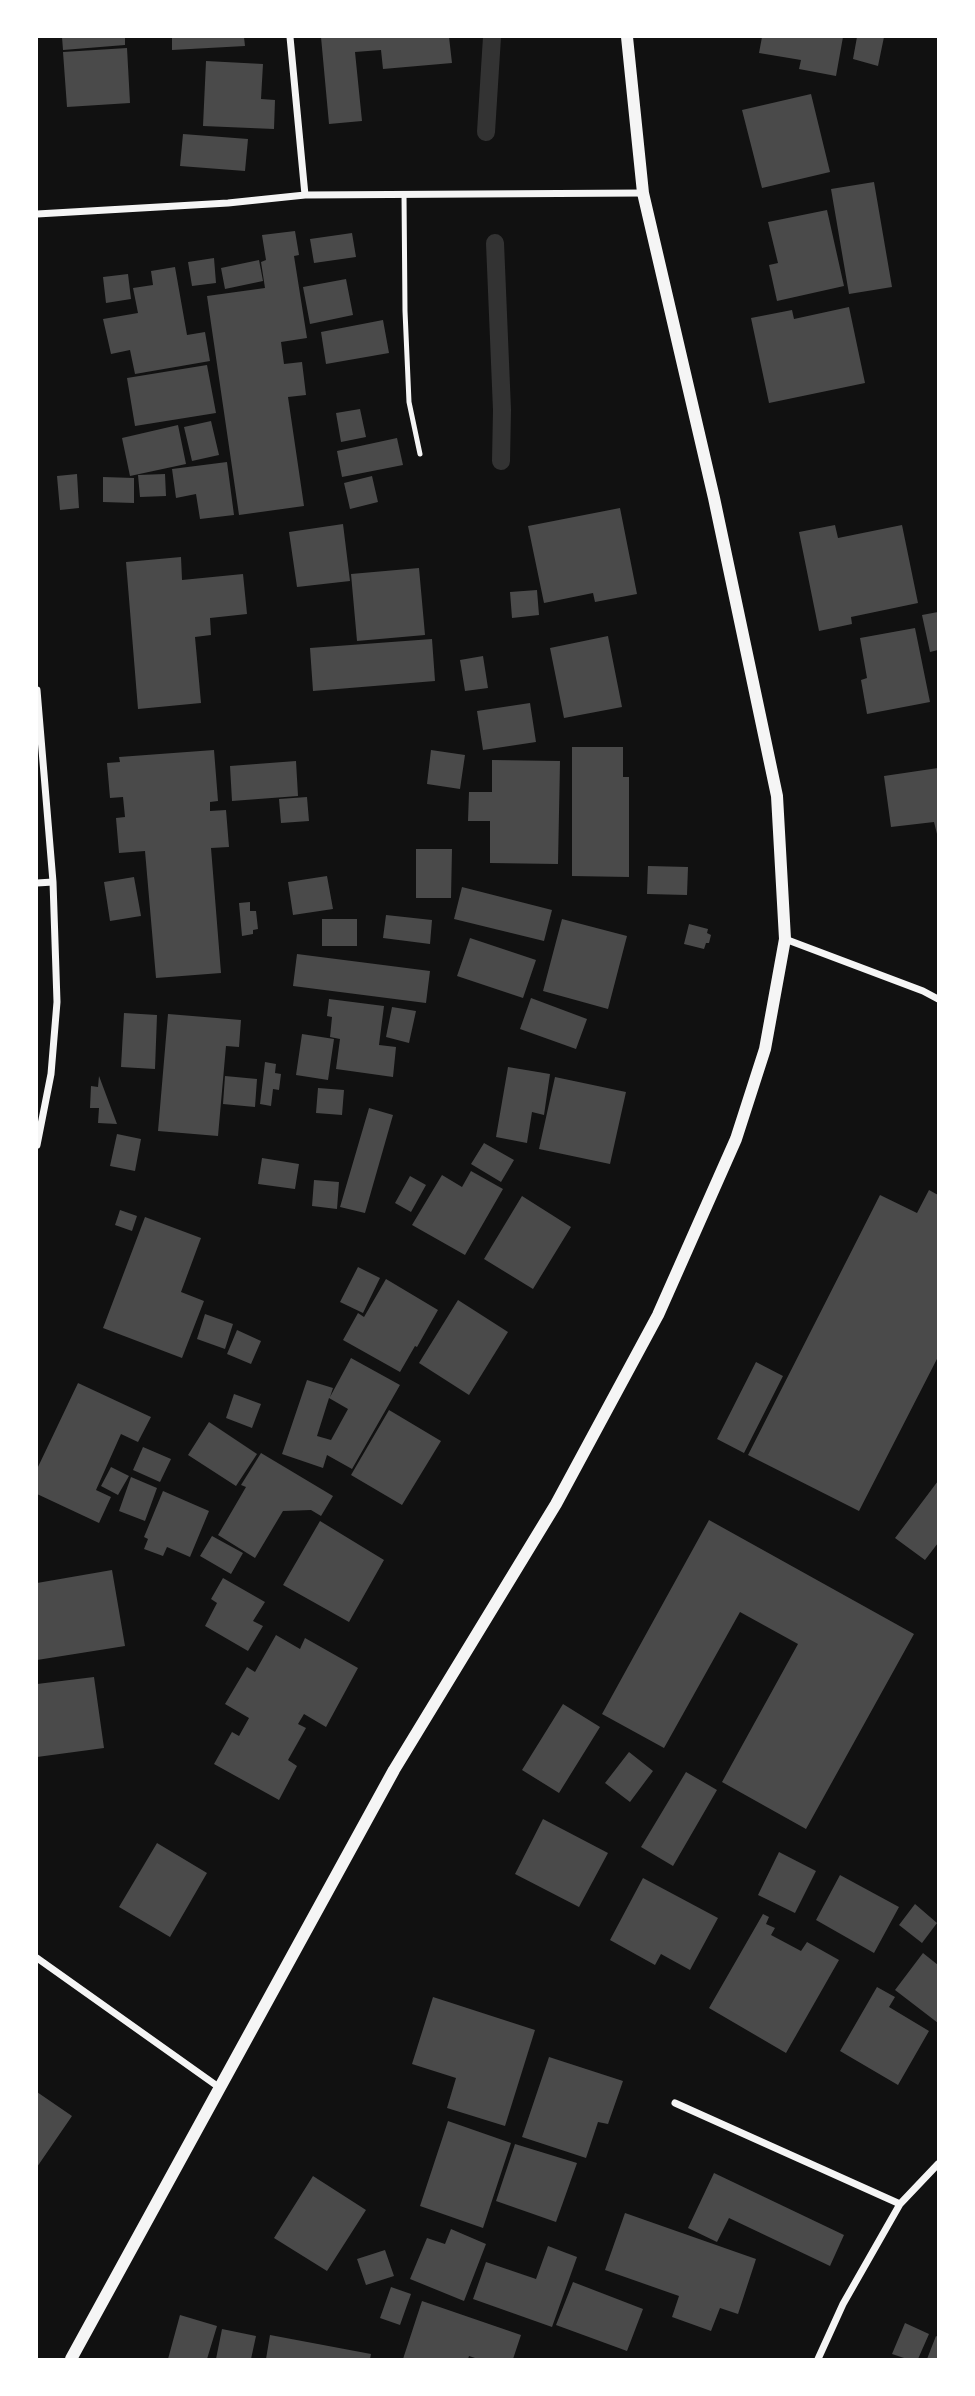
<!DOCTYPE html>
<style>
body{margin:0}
#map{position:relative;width:975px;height:2396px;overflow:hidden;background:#111;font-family:Lato,sans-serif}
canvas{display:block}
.frame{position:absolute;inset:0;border:38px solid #fff;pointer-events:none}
</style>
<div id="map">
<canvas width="975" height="2396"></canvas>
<div class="frame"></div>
</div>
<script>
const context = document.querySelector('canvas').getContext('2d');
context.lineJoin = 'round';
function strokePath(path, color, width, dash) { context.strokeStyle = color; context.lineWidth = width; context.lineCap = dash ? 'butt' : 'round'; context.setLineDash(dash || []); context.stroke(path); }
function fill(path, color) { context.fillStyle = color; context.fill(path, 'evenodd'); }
strokePath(new Path2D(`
 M486 132 492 37
 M495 243 502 410 501 461`), '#333', 18);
fill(new Path2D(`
 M62 37H125V45L63 50Z
 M172 37H244L245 46 172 50Z
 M321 37H449L452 63 383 69 381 50 355 52 362 121 329 124Z
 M762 37H843L836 76 799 69 801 60 759 53Z
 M857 37H884L878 66 853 59Z
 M127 48 130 103 67 107 63 52Z
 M206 61 263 64 261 99 275 100 274 129 203 126Z
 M811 94 830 172 762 188 742 110Z
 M183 134 248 139 245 171 180 166Z
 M874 182 892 287 849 294 831 189Z
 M827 210 844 286 777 301 769 265 778 263 768 222Z
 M295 231 299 255 294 256 307 338 281 342 284 364 302 362 306 395 288 397 304 506 239 515 207 296 265 288 261 262 266 260 262 235Z
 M352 233 356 257 314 263 310 239Z
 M214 258 216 283 192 286 188 262Z
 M259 260 263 281 225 289 221 268Z
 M175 267 187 335 205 332 210 361 135 374 130 350 111 354 103 319 138 313 133 288 153 285 151 271Z
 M128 274 131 299 106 303 103 277Z
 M346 279 353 315 310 324 303 287Z
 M849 307 865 383 769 403 751 318 792 310 794 319Z
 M383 320 389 353 326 364 321 332Z
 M207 365 216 413 135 426 127 378Z
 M360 409 366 437 341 442 336 413Z
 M211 421 219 455 192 461 184 427Z
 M178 425 186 464 130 476 122 438Z
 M397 438 403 465 342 477 337 451Z
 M227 462 234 515 200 519 196 494 176 498 172 469Z
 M77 474 79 508 60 510 57 476Z
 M165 474 166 496 140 497 138 475Z
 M372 476 378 502 350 509 344 483Z
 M103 477 134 478V503L103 502Z
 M620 508 637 594 595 602 593 593 544 603 528 526Z
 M343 524 350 581 297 587 289 532Z
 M835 525 838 538 902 525 918 603 851 617 852 624 819 631 799 532Z
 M181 557 182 580 243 574 247 614 210 618 211 635 195 637 201 703 138 709 126 562Z
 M419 568 425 635 357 641 351 574Z
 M537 590 539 615 512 618 510 592Z
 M938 612V650L930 652 922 615Z
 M915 628 930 702 867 714 861 680 867 678 860 638Z
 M608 636 622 707 564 718 550 648Z
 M432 639 435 681 313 691 310 648Z
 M483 656 488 688 465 691 460 660Z
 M530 703 536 742 483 750 477 711Z
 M572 747H623V777H629V877L572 876Z
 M214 750 218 801 210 802V811L226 810 229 847 211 848 221 973 156 978 145 851 119 853 116 818 125 817 123 797 110 798 107 763 120 762 119 757Z
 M431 750 465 755 460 789 427 784Z
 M492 760 560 761 558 864 490 863V821H468L469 792H492Z
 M296 761 298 796 232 801 230 766Z
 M938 768V838L934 822 891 827 884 776Z
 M307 797 309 821 281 823 279 799Z
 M416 849H452L451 898H416Z
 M648 866 688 867 687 895 647 894Z
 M327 876 333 909 293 915 288 882Z
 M134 877 141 916 110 921 104 882Z
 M462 887 552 910 544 941 454 919Z
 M250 902V911H256L258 929 253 930V934L242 936 239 903Z
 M386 915 432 920 430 944 383 938Z
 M322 919H357V946H322Z
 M562 919 627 936 608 1009 543 991Z
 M689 924 708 929 707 933 711 935 709 943H706L704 949 684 944Z
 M470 938 536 960 523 998 457 976Z
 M297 954 430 971 426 1003 293 986Z
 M531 998 587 1019 576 1049 520 1029Z
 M329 999 384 1006 379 1045 396 1047 393 1077 336 1069 340 1039 330 1037 332 1017 327 1016Z
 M392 1007 416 1011 409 1043 386 1037Z
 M124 1013 157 1015 155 1069 121 1067Z
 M168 1014 241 1020 239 1047 226 1046 218 1136 158 1131Z
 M302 1034 334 1039 328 1080 296 1075Z
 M265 1062 276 1064 275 1073 281 1074 279 1090 273 1089 271 1106 260 1104Z
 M508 1067 550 1074 544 1115 532 1112 527 1143 496 1137Z
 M99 1076 117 1124 98 1123 99 1108H90L91 1086 98 1087Z
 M225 1076 257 1079 255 1107 223 1104Z
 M555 1077 626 1092 610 1164 539 1149Z
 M318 1088 344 1090 342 1115 316 1113Z
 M369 1108 393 1115 365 1213 340 1207Z
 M117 1134 141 1139 135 1171 110 1166Z
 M484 1143 514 1160 501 1182 471 1164Z
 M262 1158 299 1164 295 1189 258 1184Z
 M471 1171 503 1189 465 1255 412 1225 442 1175 462 1187Z
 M410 1176 426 1185 411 1212 395 1203Z
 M314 1180 339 1182 337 1209 312 1206Z
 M929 1190 938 1195V1357L859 1511 748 1455 880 1195 917 1213Z
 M522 1196 571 1227 533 1289 484 1259Z
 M120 1210 137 1216 132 1231 115 1225Z
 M145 1217 201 1238 181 1292 204 1301 182 1358 103 1328Z
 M358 1267 380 1278 363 1313 340 1302Z
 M386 1279 438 1310 417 1347 415 1346 400 1372 343 1340 358 1313 364 1317Z
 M458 1300 508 1332 469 1395 419 1363Z
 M205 1314 233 1324 225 1349 197 1339Z
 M237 1330 261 1341 251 1364 227 1354Z
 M351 1358 400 1385 352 1469 327 1455 323 1468 282 1454 307 1380 333 1388 330 1397ZM329 1398 348 1409 331 1440 317 1436Z
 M756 1362 783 1376 744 1453 717 1439Z
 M78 1383 151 1417 138 1442 121 1434 96 1490 111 1497 99 1523 37 1494V1469Z
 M234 1394 261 1404 252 1428 226 1418Z
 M389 1410 441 1441 402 1505 351 1475Z
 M209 1422 257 1454 236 1486 188 1455Z
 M143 1447 171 1459 160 1482 133 1470Z
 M261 1453 333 1496 321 1516 311 1510 283 1511 255 1558 218 1535 246 1487 241 1485Z
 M111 1467 129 1476 118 1495 101 1486Z
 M131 1477 157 1488 145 1521 119 1511Z
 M938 1481V1543L925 1560 895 1538Z
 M163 1491 209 1511 190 1557 167 1547 163 1556 144 1549 148 1539 144 1537Z
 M709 1520 914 1634 806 1829 722 1782 798 1644 740 1612 664 1748 602 1714Z
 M320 1521 384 1560 349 1622 283 1585Z
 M212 1536 243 1553 231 1574 200 1556Z
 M112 1570 125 1646 37 1660V1583Z
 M223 1578 265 1602 253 1621 263 1626 248 1651 205 1626 217 1603 211 1599Z
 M276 1635 300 1649 305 1638 358 1668 326 1727 304 1714 298 1724 306 1728 288 1760 297 1766 279 1800 214 1764 232 1732 239 1736 249 1718 225 1704 247 1667 255 1672Z
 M94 1677 104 1748 37 1757V1684Z
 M563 1704 600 1727 559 1793 522 1770Z
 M629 1752 653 1771 630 1802 605 1783Z
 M686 1772 717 1790 673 1866 641 1847Z
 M543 1819 608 1853 579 1907 515 1874Z
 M157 1843 207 1873 170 1937 119 1907Z
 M779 1852 816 1871 795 1913 758 1895Z
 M840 1875 899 1907 874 1953 816 1920Z
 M643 1878 718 1918 690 1970 661 1954 655 1965 610 1940Z
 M915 1904 937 1923 922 1943 899 1925Z
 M763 1914 769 1917 766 1924 775 1928 771 1935 801 1951 807 1942 839 1960 786 2053 709 2008Z
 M923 1953 938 1965V2023L895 1990Z
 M877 1987 895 1997 889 2007 929 2031 898 2085 840 2051Z
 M433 1997 535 2030 505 2126 447 2108 456 2078 412 2064Z
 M549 2057 623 2081 608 2124 598 2122 586 2158 522 2137Z
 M37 2092 72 2116 37 2167Z
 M448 2121 511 2143 483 2228 420 2206Z
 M515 2144 577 2163 556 2222 496 2201Z
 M714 2173 844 2235 830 2266 729 2218 717 2242 688 2228Z
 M313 2176 366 2210 327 2271 274 2238Z
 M625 2213 756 2259 738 2314 720 2308 711 2331 672 2317 679 2296 605 2270Z
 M451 2229 486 2244 464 2301 410 2279 427 2238 445 2244Z
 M548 2246 577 2257 552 2327 473 2299 486 2262 536 2279Z
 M385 2250 394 2276 366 2285 357 2259Z
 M573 2282 643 2309 627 2351 556 2325Z
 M391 2287 411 2294 400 2325 380 2318Z
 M422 2301 521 2335 513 2359H478L469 2356 468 2359H403Z
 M180 2315 217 2326 207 2359H168Z
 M905 2323 929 2334 918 2359H907L892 2354Z
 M222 2329 256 2336 251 2359H216Z
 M270 2335 371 2354 370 2359H266Z
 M936 2336 938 2337V2359H927Z`), '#4a4a4a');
strokePath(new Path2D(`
 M404 194 405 311 409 402 420 454`), '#f5f5f5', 5);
strokePath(new Path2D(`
 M290 37 305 195
 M37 214 228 203 305 195 643 193
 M37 690 53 882 57 1002 51 1074 37 1145
 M37 883 53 882
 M785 939 923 991 938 999
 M37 1958 220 2088
 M675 2103 900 2204
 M818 2359 843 2304 900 2204 938 2164`), '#f5f5f5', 7);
strokePath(new Path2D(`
 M71 2359 394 1770 556 1504 658 1315 736 1139 765 1049 785 939 777 796 714 498 643 193 627 37`), '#f5f5f5', 12);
</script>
